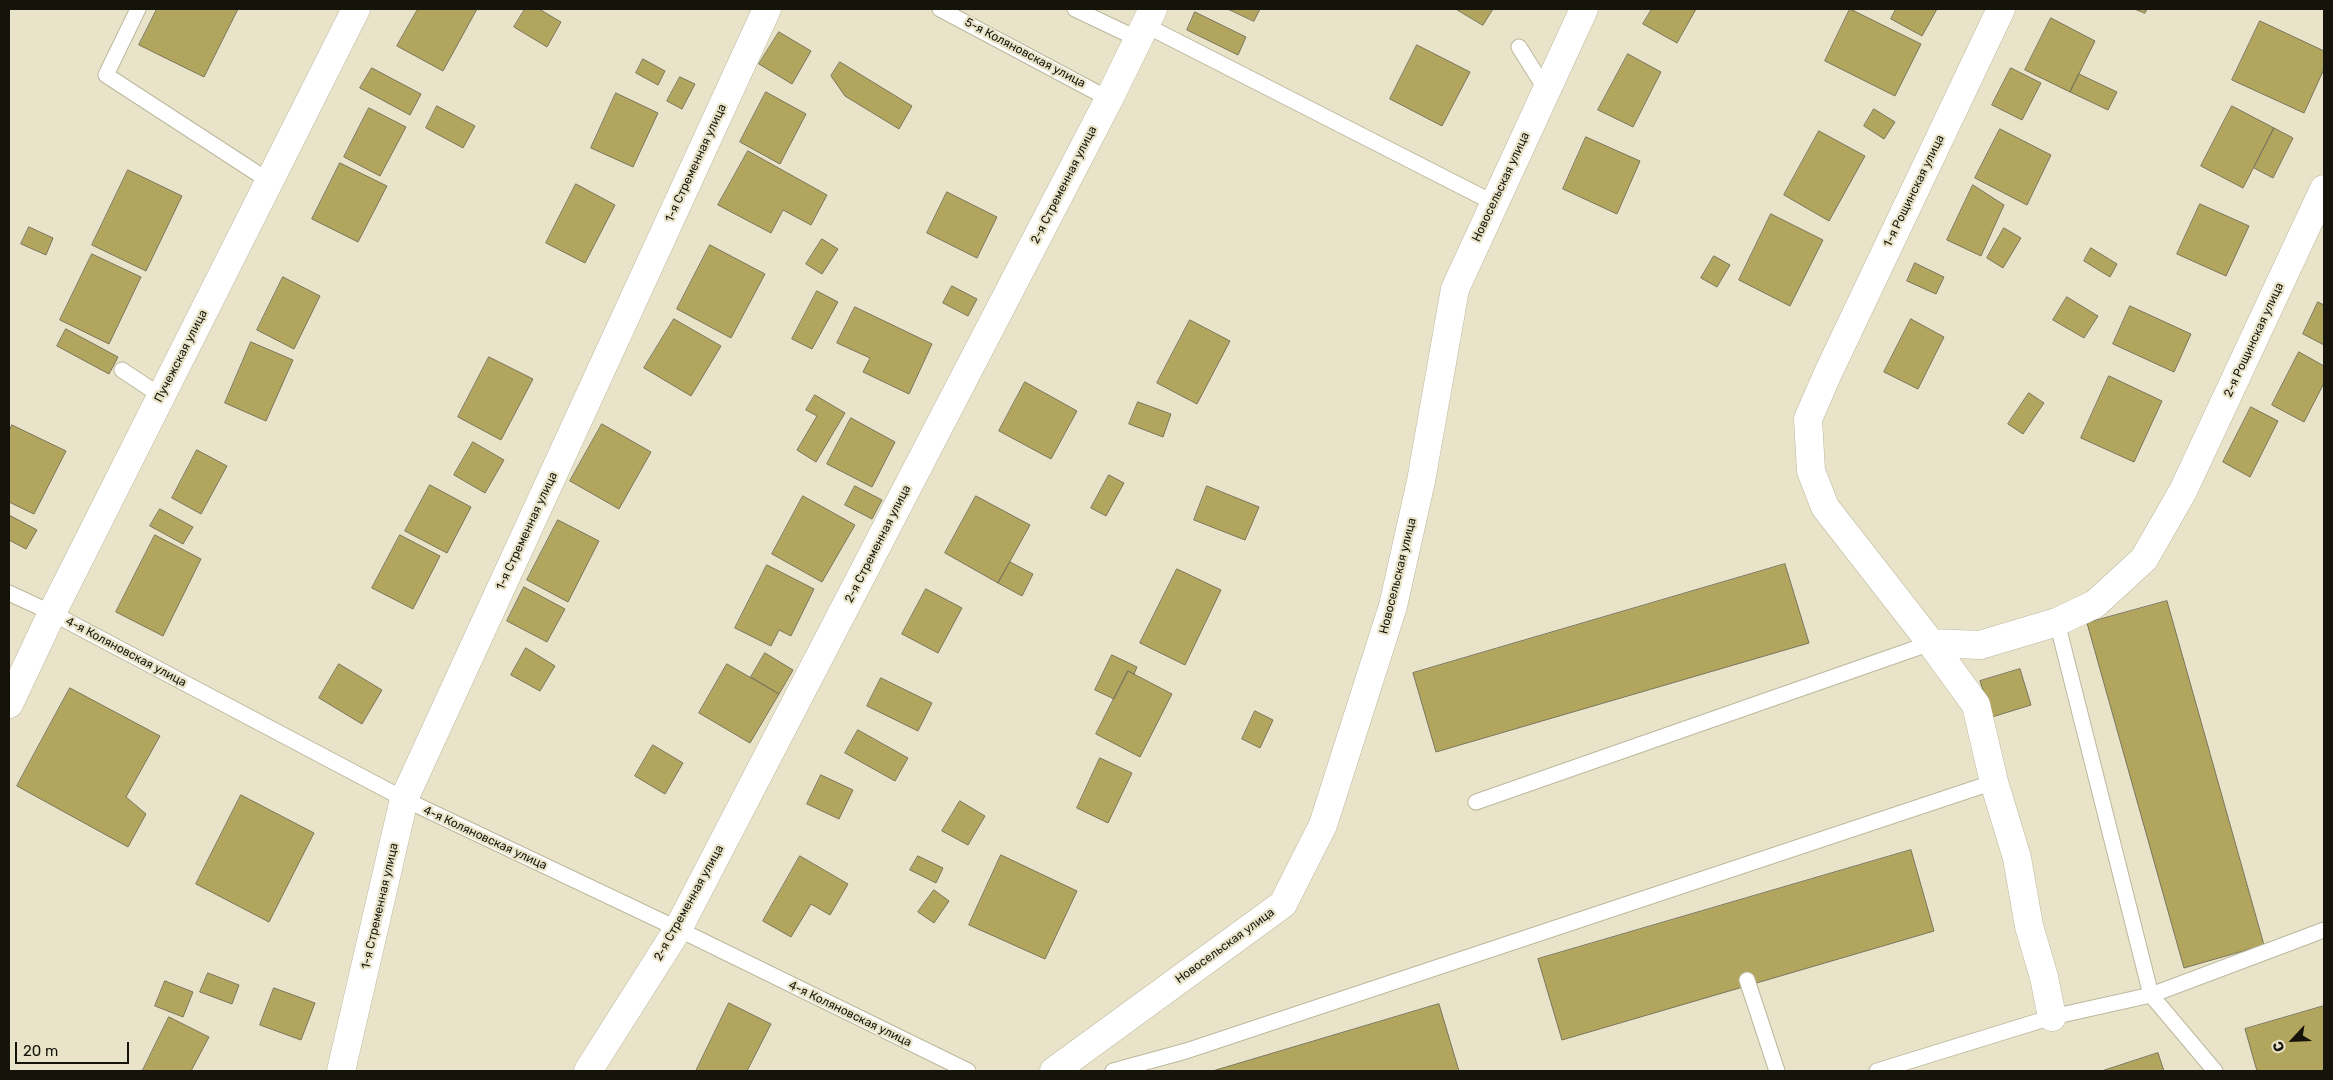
<!DOCTYPE html>
<meta charset="utf-8">
<style>
body{margin:0}
#map{position:relative;width:2333px;height:1080px;overflow:hidden;background:#e9e4c9;font-family:Rubik,sans-serif}
canvas{display:block}
.frame{position:absolute;inset:0;border:10px solid #16140a;pointer-events:none}
.north{position:absolute;left:2268px;top:1015px;width:50px;height:50px;-webkit-text-stroke:4px #e9e4c9;paint-order:stroke;rotate:245deg;font-size:14px;font-weight:700;line-height:20px;text-align:center;color:#16140a}
.north::after{content:'';display:block;margin:auto;width:18px;height:22px;background:#16140a;clip-path:polygon(50% 0,100% 100%,50% 72%,0 100%)}
.scale{position:absolute;left:15px;top:1042px;width:114px;height:22px;box-sizing:border-box;border:2px solid #16140a;border-top:0;padding-left:6px;font-size:15px;line-height:18px;white-space:nowrap;color:#16140a;-webkit-text-stroke:4px #e9e4c9;paint-order:stroke}
</style>
<div id="map">
<canvas width="2333" height="1080"></canvas>
<div class="frame"></div>
<div class="north">С</div>
<div class="scale">20 m</div>
</div>
<script>
const context = document.querySelector('canvas').getContext('2d');
context.lineJoin = 'round';
function fill(path, color) { context.fillStyle = color; context.fill(path, 'evenodd'); }
function strokePath(path, color, width, dash) { context.strokeStyle = color; context.lineWidth = width; context.lineCap = dash ? 'butt' : 'round'; context.setLineDash(dash || []); context.stroke(path); }
function label(font, color, halo, rows, align = 'center') {
  context.font = font + ' Rubik,sans-serif'; context.lineWidth = 4.5; context.setLineDash([]); context.textBaseline = 'middle'; context.strokeStyle = halo; context.fillStyle = color; for (const [text, x, y, turn = 0] of rows) {
    context.save(); context.translate(x, y); context.rotate((+turn || 0) * Math.PI / 180); context.textAlign = isNaN(turn) ? turn : align; if (halo) context.strokeText(text, 0, 0); context.fillText(text, 0, 0); context.restore();
  }
}
const building = new Path2D(`
 M157 9H238L204 77 139 45Z
 M418 9H477L443 71 397 46Z
 M525 9H539L561 22 547 47 514 27Z
 M1228 9H1260L1254 21Z
 M1456 9H1493L1483 25Z
 M1652 9H1696L1677 43 1643 24Z
 M1850 9 1921 44 1895 96 1825 61Z
 M1896 9H1937L1922 36 1891 19Z
 M2135 9H2147L2145 13Z
 M1195 12 1246 37 1238 55 1187 30Z
 M2051 18 2095 41 2070 92 2025 70Z
 M2260 21 2324 51V69L2304 113 2232 80Z
 M779 32 811 51 792 84 759 64Z
 M1417 45 1470 72 1442 126 1390 99Z
 M1628 54 1661 72 1633 127 1598 110Z
 M643 59 665 71 658 85 636 73Z
 M840 62 912 106 899 129 845 96 831 76Z
 M372 68 421 94 410 115 360 88Z
 M2011 68 2041 83 2022 120 1992 105Z
 M2079 74 2117 92 2108 110 2070 92Z
 M680 77 695 84 682 109 667 101Z
 M766 92 806 114 780 164 740 142Z
 M616 93 658 113 633 167 591 148Z
 M437 106 475 126 463 148 426 128Z
 M2232 106 2274 128 2243 188 2201 166Z
 M369 108 406 127 380 176 344 157Z
 M1874 109 1895 122 1884 139 1864 126Z
 M2274 128 2293 138 2273 178 2254 168Z
 M2000 129 2051 155 2027 205 1975 178Z
 M1819 131 1865 156 1829 221 1784 195Z
 M1586 137 1640 161 1617 214 1563 189Z
 M748 151 827 195 811 225 783 210 771 233 718 205Z
 M340 163 387 186 358 242 312 219Z
 M128 170 182 196 146 271 92 245Z
 M576 184 615 205 585 263 546 243Z
 M1973 185 2004 205 1981 256 1947 240Z
 M947 192 997 217 977 258 927 233Z
 M2200 204 2249 226 2226 276 2177 254Z
 M1771 214 1823 240 1790 306 1739 280Z
 M29 227 53 238 46 255 21 244Z
 M2004 228 2021 238 2003 268 1987 258Z
 M822 239 838 249 822 274 806 264Z
 M710 245 765 274 731 338 677 309Z
 M2091 248 2117 264 2110 277 2084 261Z
 M92 254 141 277 109 344 60 320Z
 M1714 256 1730 265 1717 287 1701 278Z
 M1915 263 1944 277 1936 294 1907 281Z
 M283 277 320 296 294 349 257 330Z
 M952 286 977 299 968 316 943 303Z
 M817 291 838 302 812 349 792 339Z
 M2067 297 2098 316 2084 338 2053 320Z
 M2318 302 2324 305V345L2303 334Z
 M2130 306 2191 334 2174 372 2113 344Z
 M855 307 932 344 909 394 863 372 870 358 837 343Z
 M674 319 721 346 691 396 644 368Z
 M1911 319 1944 337 1918 389 1884 372Z
 M1190 320 1230 341 1197 404 1157 383Z
 M66 329 118 357 109 374 57 346Z
 M251 342 293 360 266 421 225 403Z
 M2299 352 2324 366V383L2304 422 2272 405Z
 M489 357 533 379 501 440 458 417Z
 M2109 376 2162 401 2134 462 2081 438Z
 M1025 382 1077 411 1051 459 999 431Z
 M2029 393 2044 403 2023 434 2008 424Z
 M815 395 845 413 816 462 797 450 817 416 806 410Z
 M1138 402 1171 414 1163 437 1129 424Z
 M2251 407 2278 421 2250 477 2223 462Z
 M851 418 895 442 872 487 827 464Z
 M602 424 651 452 619 509 570 481Z
 M12 425 66 451 34 514 9 502V432Z
 M473 442 504 460 485 493 454 475Z
 M197 450 227 466 201 514 172 498Z
 M1109 475 1124 483 1106 516 1091 508Z
 M430 485 471 507 447 553 405 531Z
 M855 486 882 500 872 519 845 505Z
 M1207 486 1259 507 1245 540 1194 520Z
 M803 496 855 525 822 582 772 554Z
 M976 496 1030 525 998 583 945 553Z
 M160 509 193 527 183 544 150 526Z
 M9 515 37 530 26 549 9 540Z
 M558 520 599 541 568 602 527 580Z
 M155 535 201 559 163 636 116 612Z
 M400 535 440 556 413 609 372 588Z
 M1010 562 1033 574 1022 596 998 583Z
 M1785 564 1809 643 1436 752 1413 673Z
 M767 565 814 589 791 636 779 630 771 646 735 628Z
 M1177 569 1221 590 1185 665 1140 643Z
 M524 587 565 609 547 642 507 621Z
 M926 589 962 608 938 653 902 634Z
 M2167 601 2264 945 2184 968 2087 623Z
 M526 648 555 666 540 691 511 675Z
 M765 653 793 670 779 694 751 677Z
 M1112 655 1137 667 1134 674 1128 671 1114 699 1095 690Z
 M339 664 382 690 362 724 319 698Z
 M727 664 779 694 750 743 699 713Z
 M2020 669 2031 705 1992 717 1980 681Z
 M1128 671 1172 694 1140 757 1096 734Z
 M881 678 932 703 918 731 867 706Z
 M70 688 160 736 126 797 146 814 128 847 17 786Z
 M1255 711 1273 720 1260 748 1242 739Z
 M858 730 908 758 895 781 845 753Z
 M653 745 683 763 665 794 635 776Z
 M1100 758 1132 773 1108 823 1077 808Z
 M821 775 853 790 839 819 807 804Z
 M241 795 314 833 269 922 196 884Z
 M960 801 985 816 968 845 942 831Z
 M1911 850 1934 931 1562 1040 1538 959Z
 M1001 855 1077 891 1045 959 969 925Z
 M800 856 848 884 830 915 811 904 791 937 763 921Z
 M918 856 943 868 936 883 910 870Z
 M934 890 949 901 934 923 918 912Z
 M208 973 239 985 232 1004 200 992Z
 M165 981 193 992 183 1017 155 1006Z
 M274 988 315 1003 301 1040 260 1025Z
 M729 1003 771 1024 747 1071H696Z
 M1439 1004 1459 1071H1213Z
 M2324 1006V1071H2257L2245 1029Z
 M169 1017 209 1037 191 1071H146L143 1070Z
 M2158 1053 2164 1071H2102Z`);
fill(building, '#b2a55e');
strokePath(building, '#79755c', 1);
const lane = new Path2D(`
 M138 9 106 75 269 181
 M940 9 1109 99
 M1075 9 1138 39
 M1145 25 1494 203
 M1519 47 1546 90
 M122 370 161 396
 M9 593 52 613 404 799 678 929 968 1071
 M2057 622 2151 995 2215 1071
 M1476 802 1931 643
 M1747 980 1777 1071
 M1113 1071 1186 1051 1994 782
 M1877 1071 2052 1017 2151 995 2324 930`);
const street = new Path2D(`
 M2001 9 1828 373 1808 419 1811 471 1825 507 1931 643 1976 705 1994 782 2017 858 2029 926 2044 977 2052 1017
 M1931 643 1980 645 2057 622 2095 604 2144 559 2183 491 2324 189
 M9 704 52 613 356 9
 M341 1071 404 799 767 9
 M588 1071 678 929 1109 99 1153 9
 M1054 1071 1283 904 1323 825 1393 606 1421 481 1455 289 1584 9`);
strokePath(lane, '#bcb89d', 17);
strokePath(street, '#bcb89d', 29);
strokePath(lane, '#fff', 15);
strokePath(street, '#fff', 28);
label('12px', '#16140a', '#e9e4c9', [
 ["5-я Коляновская улица",1025,53,28],
 ["1-я Стременная улица",696,163,-65],
 ["2-я Стременная улица",1064,185,-63],
 ["Новосельская улица",1501,187,-65],
 ["1-я Рощинская улица",1914,191,-64],
 ["2-я Рощинская улица",2254,340,-65],
 ["Пучежская улица",181,356,-63],
 ["1-я Стременная улица",527,531,-65],
 ["2-я Стременная улица",878,544,-63],
 ["Новосельская улица",1398,576,-76],
 ["4-я Коляновская улица",126,652,28],
 ["4-я Коляновская улица",485,838,25],
 ["2-я Стременная улица",689,903,-61],
 ["1-я Стременная улица",380,906,-77],
 ["Новосельская улица",1225,946,-36],
 ["4-я Коляновская улица",850,1014,26]
]);
</script>
